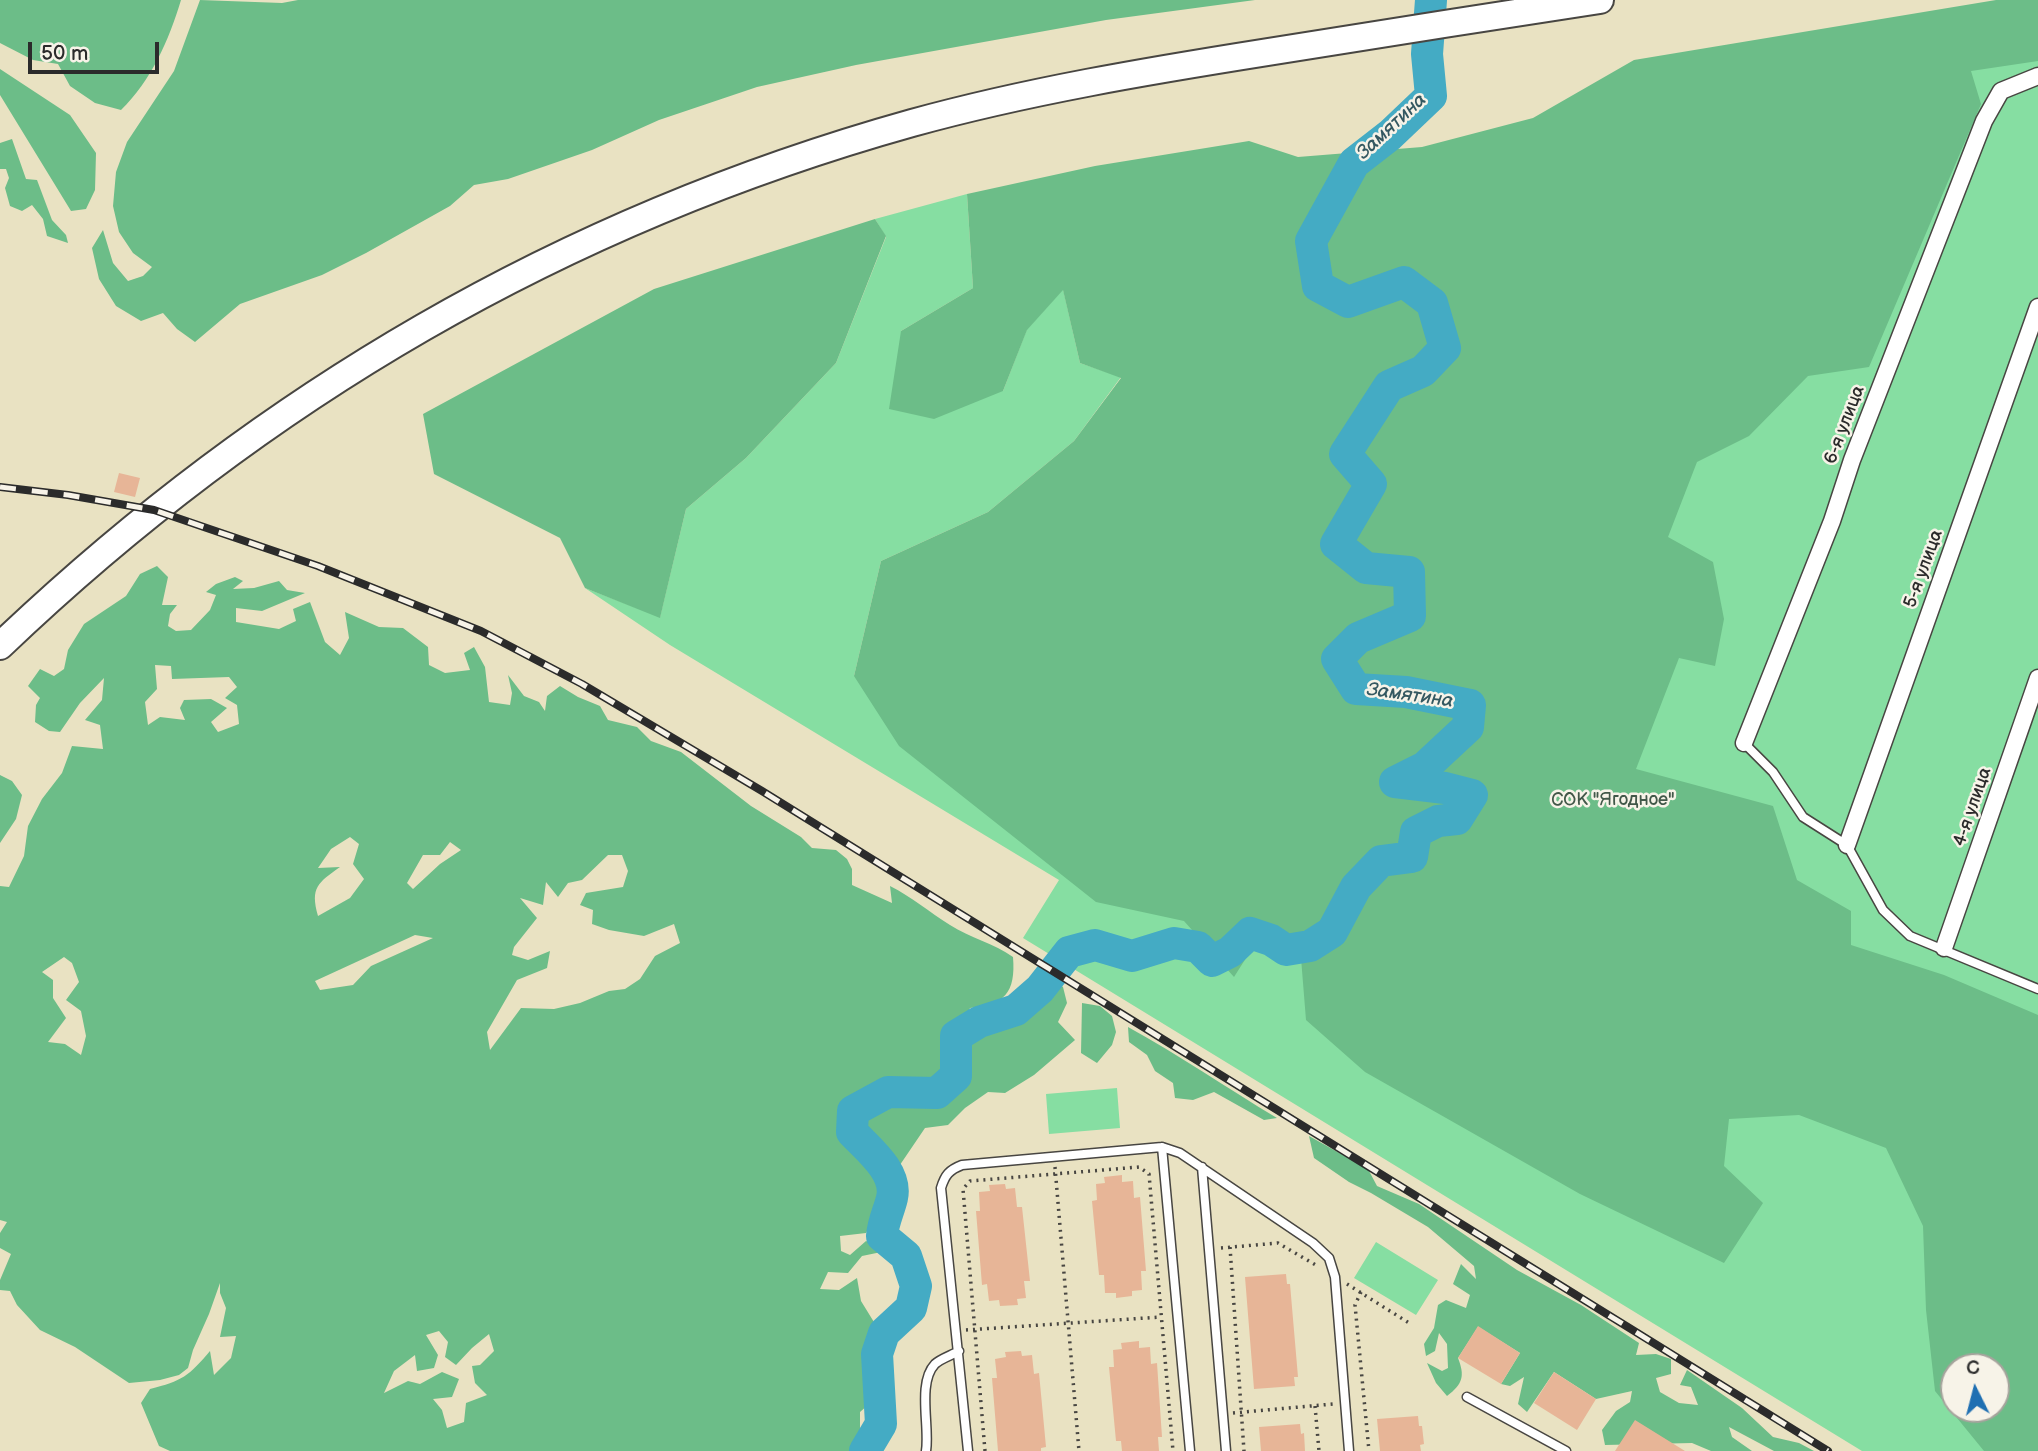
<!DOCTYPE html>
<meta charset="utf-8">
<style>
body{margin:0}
#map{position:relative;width:2038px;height:1451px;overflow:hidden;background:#e9e2c2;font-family:"Balsamiq Sans",sans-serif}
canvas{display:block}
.north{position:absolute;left:1940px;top:1353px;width:70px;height:70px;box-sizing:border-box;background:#f7f3e8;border:2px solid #a5a39c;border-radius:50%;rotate:354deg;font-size:19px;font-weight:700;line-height:28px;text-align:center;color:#2b2b2b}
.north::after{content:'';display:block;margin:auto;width:24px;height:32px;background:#1f6fb2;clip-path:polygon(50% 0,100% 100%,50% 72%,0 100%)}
.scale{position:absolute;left:28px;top:42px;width:131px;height:32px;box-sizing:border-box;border:4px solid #2b2b2b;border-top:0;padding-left:9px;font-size:21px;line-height:24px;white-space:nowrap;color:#2b2b2b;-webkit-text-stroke:5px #f7f3e8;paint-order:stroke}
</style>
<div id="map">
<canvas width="2038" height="1451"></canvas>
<div class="north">С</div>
<div class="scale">50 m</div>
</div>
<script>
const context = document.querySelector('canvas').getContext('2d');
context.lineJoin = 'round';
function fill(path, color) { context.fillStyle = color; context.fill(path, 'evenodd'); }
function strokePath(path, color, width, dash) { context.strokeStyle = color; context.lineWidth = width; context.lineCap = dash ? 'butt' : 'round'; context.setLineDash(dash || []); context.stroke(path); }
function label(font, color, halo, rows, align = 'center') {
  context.font = font + ' "Balsamiq Sans",sans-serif'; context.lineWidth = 5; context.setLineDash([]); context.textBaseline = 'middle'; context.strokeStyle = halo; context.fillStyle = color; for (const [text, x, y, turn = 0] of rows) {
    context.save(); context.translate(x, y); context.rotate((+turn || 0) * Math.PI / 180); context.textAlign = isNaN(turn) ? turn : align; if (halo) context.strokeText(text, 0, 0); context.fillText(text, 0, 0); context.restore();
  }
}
fill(new Path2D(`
 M2038 57V1451H1862L1023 938 1059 880 670 645 585 588 660 617 686 509 746 458 836 363 886 237 875 219 967 194 973 288 901 331 1003 391 1027 329 1063 289 1080 363 1121 377 1074 441 988 512 881 561 854 676 1522 144ZM1954 1367H1996V1409H1954Z
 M1117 1088 1120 1128 1049 1134 1046 1094Z
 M1376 1242 1438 1280 1416 1315 1354 1278Z`), '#86dea2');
fill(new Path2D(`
 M0 0H181C169 40 151 81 121 110L95 103 70 86 58 64 33 60 0 43Z
 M200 0 282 3 298 0H1255L1106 20 856 65 757 87 659 120 592 150 508 179 474 185 450 206 366 253 322 275 240 304 195 342 177 329 163 313 141 321 116 306 99 279 92 248 103 230 113 263 128 281 143 276 152 267 133 253 119 232 113 206 116 172 127 142 174 71Z
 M1996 0H2038V61L1971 71 1981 104 1869 367 1808 376 1749 436 1697 462 1668 537 1713 562 1724 619 1715 666 1679 658 1636 769 1773 806 1797 880 1851 911V945L1944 975 2038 1015V1451H1984L1935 1391 1926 1310 1923 1226 1886 1148 1799 1115 1729 1119 1724 1166 1763 1203 1724 1263 1580 1194 1365 1072 1306 1020 1301 958 1253 947 1234 977 1184 921 1096 902 899 746 854 676 881 561 988 512 1074 441 1121 378 1080 363 1063 290 1027 330 1003 391 934 419 889 409 901 331 973 288 967 194 1095 166 1249 141 1298 157 1422 147 1533 118 1634 60ZM1996 1367V1409H1954V1367Z
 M0 69 70 115 96 153 95 190 86 209 71 211 0 95Z
 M12 139 26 179 37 180 52 220 66 235 68 243 47 236 43 219 32 205 22 211 10 206 5 188 9 178 6 169H0V143Z
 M875 219 886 236 836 363 746 458 686 509 660 618 585 588 560 538 434 474 423 414 654 289Z
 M157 566 168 577 162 605H177L170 614 168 626 176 631 191 630 210 610 216 595 206 592 216 584 235 577 243 581 233 589 254 588 279 581 287 590 305 593 262 611 236 608V622L279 629 296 621 293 609 310 602 325 642 340 655 349 638 345 612 379 627 403 628 428 647 429 665 445 673 470 670 464 653 474 647 485 667 489 702 510 705 512 693 508 675 524 696 539 702 545 711 547 696 560 686 578 697 600 706 608 720 637 727 651 741 681 752 751 806 801 837 812 848 836 850 847 859 852 869V885L892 903 890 886C912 897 929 912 950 925 970 938 994 943 1013 957 1016 993 1004 1005 970 1008L964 1022 977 1032H997L1011 1019 1016 993 1043 996 1033 980 1048 974 1063 987 1067 1003 1058 1022 1075 1040 1034 1075 1005 1093 988 1092 965 1108 948 1125 925 1128 887 1184 880 1208 866 1233 840 1236 841 1251 850 1255 866 1241 891 1250 862 1256 848 1273 828 1272 820 1289 839 1290 857 1278 861 1301 877 1327 870 1350 881 1370 873 1381 876 1398 860 1412V1443L856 1451H170L159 1446 141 1403 150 1389C182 1381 189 1376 210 1351L214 1375 231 1358 236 1336 220 1337 226 1308 220 1293V1283L209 1314 193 1350 188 1368 179 1375 160 1380 129 1383 75 1347 40 1330 17 1305 10 1291 0 1290V1280L11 1254 0 1248V1233L7 1222 0 1220V886L9 887 24 856 28 826 42 799 62 773 72 746 103 749 100 725 85 720 102 700 104 678 80 703 60 732 49 731 35 722 36 705 40 698 28 686 40 669 54 676 64 669 68 650 84 624 126 596 140 574ZM155 665 171 666 172 679 229 677 237 687 225 698 237 705 239 724 218 732 211 722 227 708 211 699 184 700 180 708 185 720 160 717 148 725 145 702 157 689ZM350 837 359 844 353 864 364 879 350 898 318 916C310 887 318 883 340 867L318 868 331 849ZM450 842 461 850 440 864 413 889 407 883 423 855H440ZM608 855H622L628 871 623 887 586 893 580 905 593 910 592 924 609 930 644 936 674 924 680 943 655 956 640 979 625 989 609 991 580 1003 554 1009 521 1008 490 1050 487 1032 517 980 547 968 550 951 528 960 512 955 514 947 537 918 520 898 543 905 546 882 558 897 568 883 582 880ZM415 935 433 938 371 966 353 985 320 990 315 981ZM64 957 72 963 79 982 66 1000 81 1011 86 1036 81 1055 65 1044 48 1042 66 1018 53 998V980L42 972ZM439 1331 448 1342 445 1357 456 1365 472 1348 489 1334 494 1351 480 1365 472 1366 475 1383 487 1395 466 1403 464 1422 447 1428 442 1410 433 1399 452 1397 459 1379 442 1372 420 1384 408 1381 384 1393 394 1371 415 1355 417 1371 434 1368 438 1355 426 1335Z
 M0 775 12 781 22 795 16 819 0 843Z
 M1082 1003 1100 1006 1112 1016 1116 1032 1112 1045 1097 1063 1081 1053Z
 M1128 1027C1179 1055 1227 1088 1277 1118L1264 1120 1214 1092 1193 1100 1175 1098 1173 1083 1155 1071 1147 1055 1129 1042Z
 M1309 1136 1368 1169 1377 1186 1419 1204 1517 1270 1581 1305 1639 1343 1636 1355 1656 1354 1671 1359V1374L1656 1378 1660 1392 1679 1403 1698 1405 1691 1387 1680 1385 1687 1370 1742 1408 1773 1437 1799 1443 1814 1451H1774L1729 1427 1732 1437 1752 1451H1711L1692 1443 1605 1445 1602 1430 1616 1411 1630 1402 1632 1391 1596 1399 1554 1372 1527 1412 1518 1404 1524 1377 1510 1386 1501 1384 1520 1353 1478 1327 1458 1358C1465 1376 1463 1384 1447 1396L1436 1383 1427 1363 1442 1371 1448 1368 1447 1344 1439 1333 1435 1351 1426 1356 1424 1344 1434 1328 1438 1305 1446 1300 1466 1308 1470 1295 1453 1284 1461 1264 1476 1279 1474 1266 1428 1227 1371 1193 1349 1182 1314 1158Z`), '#6cbd88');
strokePath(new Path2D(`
 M865 1451 881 1424 877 1354 884 1333 911 1308 916 1286 906 1256 882 1236C883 1222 889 1211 892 1198 898 1172 868 1149 852 1132L853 1111 888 1092 937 1093 956 1076V1036L979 1022 1016 1010 1040 989 1069 952 1095 945 1132 956 1174 943 1198 947 1212 961 1230 952 1250 933 1271 940 1286 950 1310 946 1332 932 1356 887 1381 861 1412 857 1416 832 1438 821 1457 819 1472 795 1445 788 1395 782 1425 767 1468 727 1470 705 1406 692 1356 689 1337 659 1358 638 1410 616 1409 572 1366 568 1336 544 1371 484 1345 454 1389 386 1423 371 1445 348 1432 303 1404 282 1348 302 1318 286 1311 241 1354 163 1390 135 1431 96 1427 54 1431 0`), '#44abc4', 32);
fill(new Path2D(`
 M119 473 140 478 135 497 114 492Z
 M1122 1175V1182L1133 1181 1134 1198 1140 1197 1146 1271H1141L1142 1290 1132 1291V1296L1116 1298V1293H1105L1104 1275H1099L1092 1201 1097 1200 1096 1184 1105 1183 1104 1177Z
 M1005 1184 1006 1189 1015 1188 1017 1207H1022L1030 1281H1024L1026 1298 1017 1299 1018 1305 1000 1306 999 1300 989 1301 987 1284 982 1285 976 1211H980L979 1192 990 1191 989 1185Z
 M1286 1274 1287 1284H1290L1298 1377H1294L1295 1386 1254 1389 1245 1277Z
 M1478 1326 1520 1353 1501 1384 1458 1358Z
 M1139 1341V1348L1150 1347 1151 1364 1157 1363 1162 1437H1158L1159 1451H1122L1121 1441H1116L1109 1367H1114L1113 1350 1122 1349 1121 1343Z
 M1021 1351 1022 1356 1032 1355 1034 1374 1039 1373 1046 1447 1041 1448V1451H998L992 1378H997L995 1359 1006 1357 1005 1352Z
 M1554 1372 1596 1399 1577 1430 1534 1403Z
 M1418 1416 1419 1426H1422L1424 1444 1420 1445 1421 1451H1380L1377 1419Z
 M1635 1420 1685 1451H1615Z
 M1300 1424 1301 1434 1304 1433 1305 1451H1261L1259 1427Z`), '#e7b597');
const lane = new Path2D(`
 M1744 743 1773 772 1803 817 1847 845 1883 910 1910 936 2038 989
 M1162 1147 1190 1451
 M1202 1167 1226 1451
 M1467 1397 1566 1451
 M926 1451C930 1427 917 1383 935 1364 940 1359 952 1355 959 1351
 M968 1451 941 1188C945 1175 949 1170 962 1165L1162 1147 1180 1153 1313 1243 1329 1258 1335 1277 1349 1451`);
const street = new Path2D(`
 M1744 743 1832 521 1852 460 1984 121 2001 91 2038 76
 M1847 845 2038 307
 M1944 948 2038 678`);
const primary = new Path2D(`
 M0 646C262 396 562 221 912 123 1028 91 1148 71 1268 52 1379 34 1489 17 1600 0`);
strokePath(lane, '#484642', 11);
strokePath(street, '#484642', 19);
strokePath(primary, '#484642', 30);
strokePath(new Path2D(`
 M1055 1167 1079 1451
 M1230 1247 1244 1451
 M1221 1248 1278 1243 1319 1267
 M1347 1284 1409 1323
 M1361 1292 1355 1305 1369 1451
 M966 1330 1161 1317
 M1315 1406 1319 1451
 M1233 1413 1333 1404
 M985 1451 963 1189 970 1181 1139 1167 1149 1174 1173 1451`), '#484642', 3.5, [2, 5]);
strokePath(lane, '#fff', 8);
strokePath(street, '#fff', 16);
strokePath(primary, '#fff', 26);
const rail = new Path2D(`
 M0 487 68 495 154 510 318 566 481 631 582 684 762 791 1828 1451`);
strokePath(rail, '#2b2b2b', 8);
strokePath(rail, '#f7f3e8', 5, [16]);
label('18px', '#2b2b2b', '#f7f3e8', [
 ["6-я улица",1845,425,-69],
 ["5-я улица",1924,569,-70],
 ["4-я улица",1973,807,-71]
]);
label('18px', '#425849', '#f7f3e8', [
 ["СОК \"Ягодное\"",1613,800]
]);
label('italic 19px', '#345861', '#f7f3e8', [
 ["Замятина",1392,127,-43],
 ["Замятина",1410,696,8]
]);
</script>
